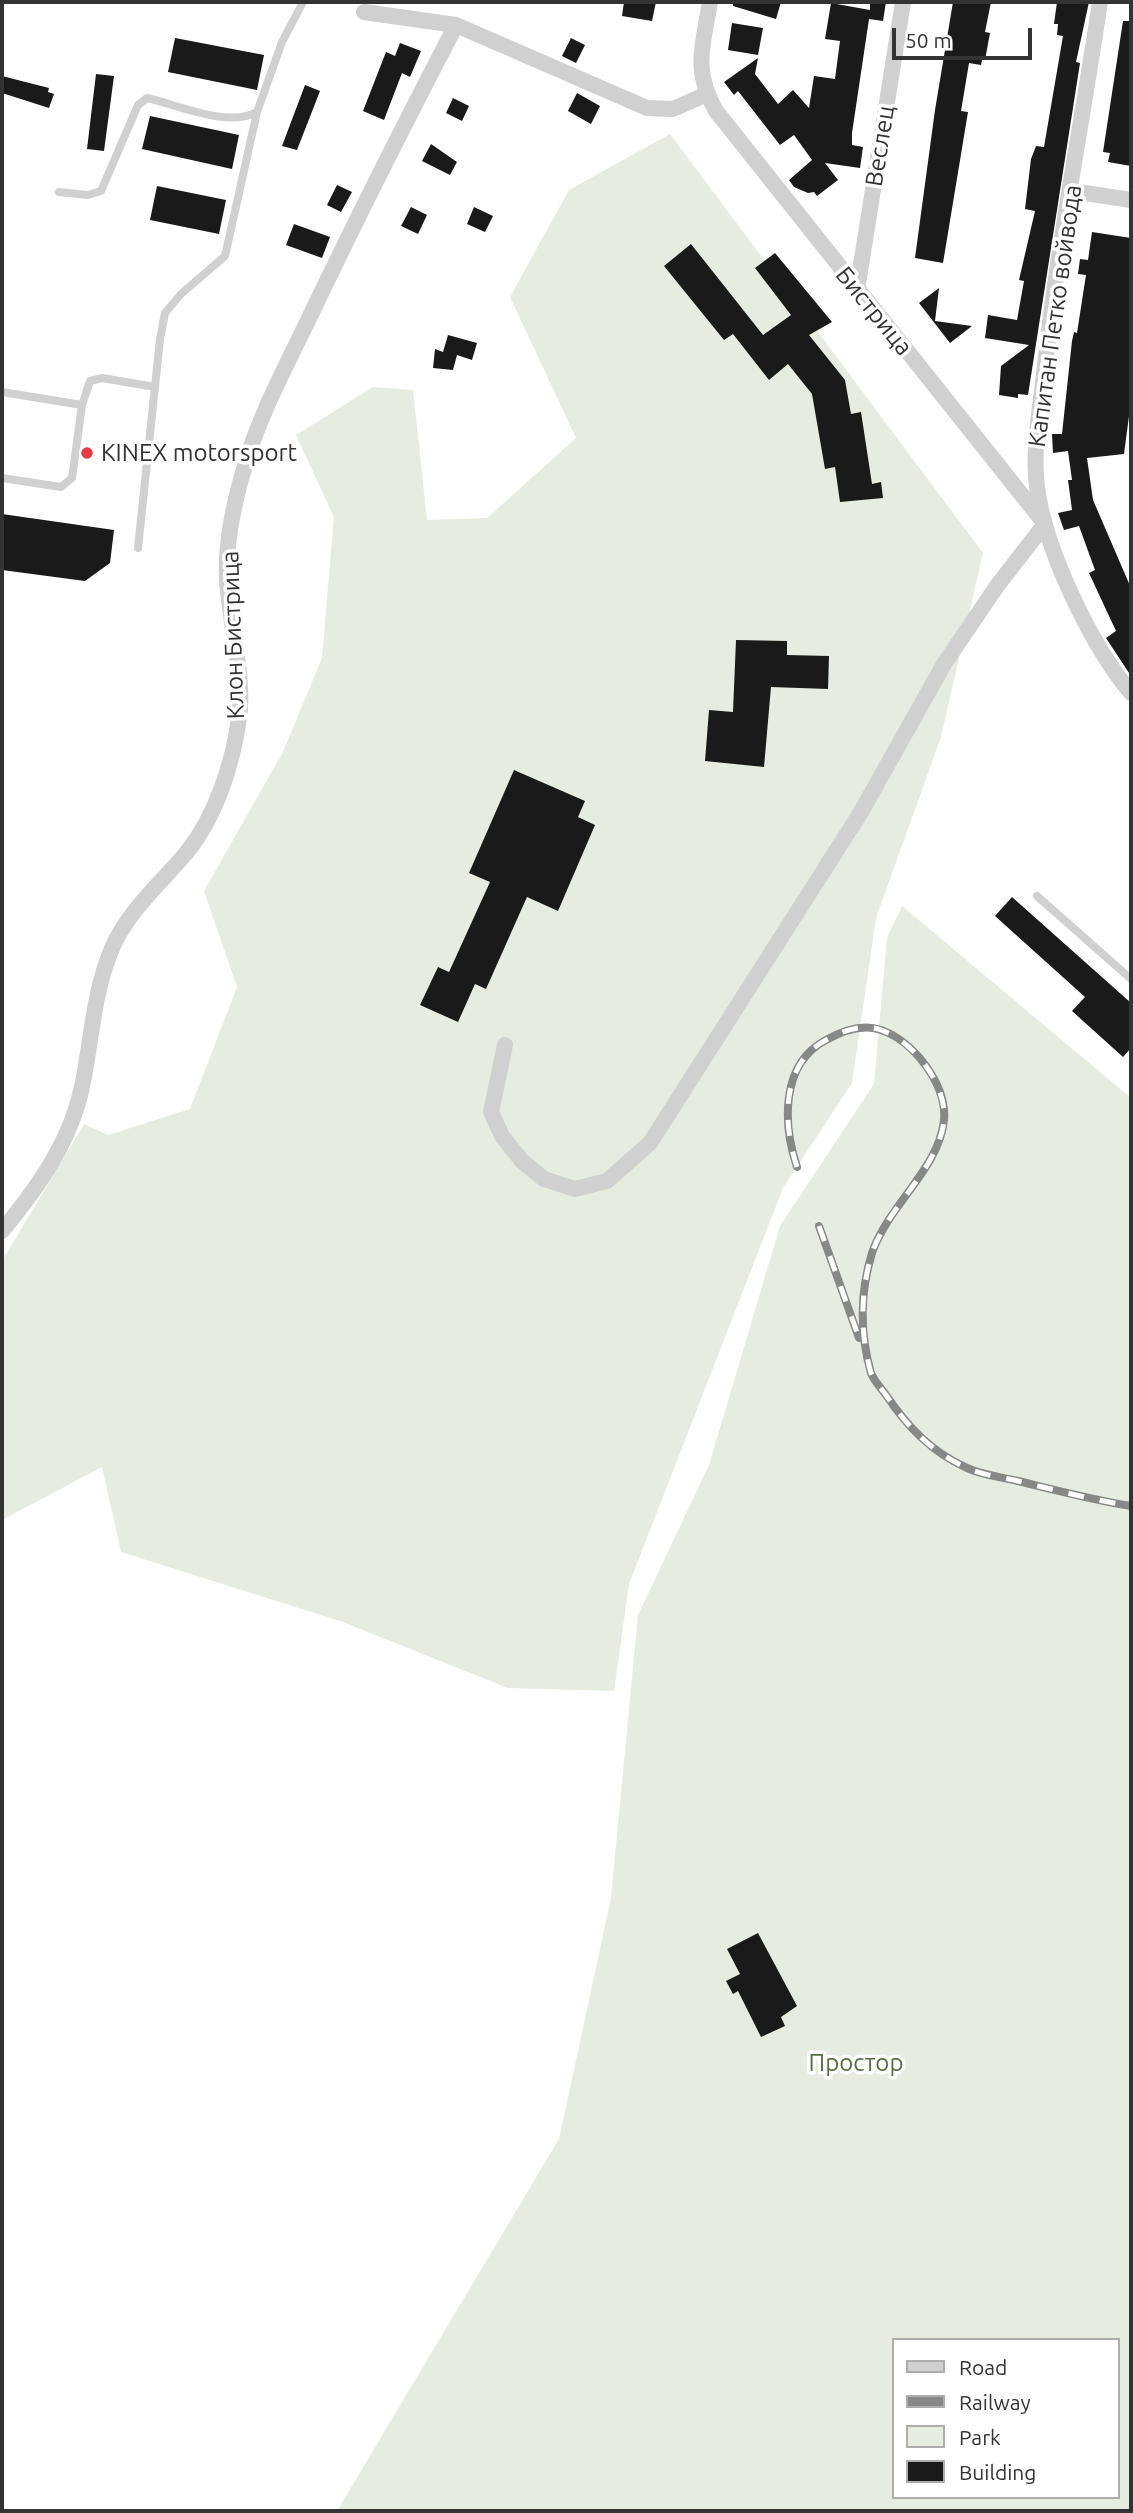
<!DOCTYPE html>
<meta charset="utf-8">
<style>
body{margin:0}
#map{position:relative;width:1133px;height:2513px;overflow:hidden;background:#fff;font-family:Ubuntu,sans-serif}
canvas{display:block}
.frame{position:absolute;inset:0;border:4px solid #333;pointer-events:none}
.legend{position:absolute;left:892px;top:2338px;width:228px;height:161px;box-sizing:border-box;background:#fff;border:2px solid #adadad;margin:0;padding:9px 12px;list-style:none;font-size:21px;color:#333}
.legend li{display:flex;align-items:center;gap:14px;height:35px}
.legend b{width:35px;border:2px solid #adadad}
.scale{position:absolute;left:892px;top:28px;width:140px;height:32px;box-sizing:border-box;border:4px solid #333;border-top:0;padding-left:9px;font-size:21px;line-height:24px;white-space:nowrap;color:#333;-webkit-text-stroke:5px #fff;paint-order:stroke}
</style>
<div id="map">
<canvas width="1133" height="2513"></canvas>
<div class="frame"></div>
<ul class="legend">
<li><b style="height:9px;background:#d0d0d0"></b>Road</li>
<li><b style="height:9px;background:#888"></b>Railway</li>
<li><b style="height:19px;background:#e6ecdf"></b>Park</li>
<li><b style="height:19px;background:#1a1a1a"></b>Building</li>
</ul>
<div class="scale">50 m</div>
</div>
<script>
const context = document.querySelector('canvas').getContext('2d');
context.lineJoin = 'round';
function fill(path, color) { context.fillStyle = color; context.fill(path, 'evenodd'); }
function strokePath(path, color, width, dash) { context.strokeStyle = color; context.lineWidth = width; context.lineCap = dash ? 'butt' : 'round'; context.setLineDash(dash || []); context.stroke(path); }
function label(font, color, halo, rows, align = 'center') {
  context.font = font + ' Ubuntu,sans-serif'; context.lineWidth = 7; context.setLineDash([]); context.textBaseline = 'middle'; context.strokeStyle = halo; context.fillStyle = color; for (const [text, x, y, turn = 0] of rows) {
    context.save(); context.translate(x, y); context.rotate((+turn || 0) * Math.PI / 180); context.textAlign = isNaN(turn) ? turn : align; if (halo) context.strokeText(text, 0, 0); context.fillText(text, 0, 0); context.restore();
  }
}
fill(new Path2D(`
 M670 134 983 553 941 737 876 918 852 1083 783 1188 629 1584 614 1691 508 1688 343 1622 121 1552 102 1467 2 1520V1261L84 1124 108 1135 190 1109 237 987 204 891 283 752 322 658 334 517 296 435 373 387 413 390 427 520 487 518 576 438 510 297 569 190Z
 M902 906 1131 1098V2511H337L559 2139 611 1898 638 1615 709 1465 780 1226 874 1084 887 938ZM893 2340H1117V2497H893Z`), '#e6ecdf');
fill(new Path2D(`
 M624 2H656L652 21 622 16Z
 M733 2H781L776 19 733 6Z
 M870 2H886L883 21 869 19 852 133V145L863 147 860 168 825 163 838 180 817 196 814 192 808 193 794 187 789 180 812 160 794 135 780 145 738 91 734 95 724 82 758 58 755 74 778 104 793 90 809 108 814 76 835 79 840 41 825 39 831 3 870 10Z
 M953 2H991L985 32 990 33 985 60H982L981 65 969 63 961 111 968 112 943 263 915 258 935 110Z
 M1057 2H1089L1076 62 1080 63 1028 395 1018 394V398L999 395 1001 366 1029 345 985 338 988 315 1017 320 1024 281 1019 280 1035 211 1025 209 1031 159 1036 146 1044 147 1063 36 1057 35 1058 24H1054Z
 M1123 21H1131V166L1108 162 1110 153 1103 152Z
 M732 23 763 28 758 55 728 50Z
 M175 38 264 55 257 90 168 72Z
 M571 38 585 45 576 63 562 56Z
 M400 43 421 51 410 77 402 73 384 120 363 111 386 52 395 56Z
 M96 74 114 76 104 151 87 149Z
 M2 76 49 88 48 92 54 94 49 108 2 93Z
 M305 85 320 91 297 150 282 146Z
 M577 93 600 106 591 124 568 111Z
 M453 98 469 106 462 121 446 113Z
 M150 116 239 135 232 169 142 149Z
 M431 144 457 162 450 175 422 161Z
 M337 185 352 192 341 212 327 205Z
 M157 186 226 200 219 234 150 220Z
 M411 207 427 215 418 234 401 226Z
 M474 207 493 216 485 232 467 224Z
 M294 224 330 237 322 258 286 245Z
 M1092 232 1131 238V401L1124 454 1087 458 1093 500 1131 588V676L1106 638 1116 631 1089 573 1095 570 1079 526 1064 530 1058 513 1072 510 1068 480H1072L1068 451 1053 453 1052 434H1062L1072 341 1074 332 1077 333 1086 275 1078 274 1080 259 1088 260Z
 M691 244 763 335 791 315 755 268 775 253 832 322 809 335 845 380 851 414 861 412 872 484 881 482 883 498 840 502 835 467 825 469 812 394 788 364 769 380 733 334 724 340 664 266Z
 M939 288 935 321 972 326 950 343 919 303Z
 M448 335 477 343 472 360 457 355 453 370 433 368 435 349 443 352Z
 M2 514 114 530 110 563 85 581 2 570Z
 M736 640 787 641V655L829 656 828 689 771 687 764 767 705 761 709 710 733 712Z
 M514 770 585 801 578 817 595 825 558 911 527 897 486 989 475 984 458 1022 420 1005 438 967 449 972 490 882 469 873Z
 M1012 897 1131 1003V1048L1123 1057 1072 1011 1085 997 995 916Z
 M758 1933 797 2006 781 2017 785 2026 761 2037 738 1991 733 1994 726 1981 740 1974 727 1949Z`), '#1a1a1a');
strokePath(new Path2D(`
 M59 192 88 195 101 191 138 105 147 98C178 105 228 128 257 112L282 42 303 2
 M2 392 82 405
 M2 478 61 487 72 478 82 405 90 381 102 378 155 387
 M138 548 160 339 165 313 181 294 225 256 257 112
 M1037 896 1131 979`), '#d0d0d0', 8);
strokePath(new Path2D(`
 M1100 2C1082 123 1058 244 1045 365 1041 405 1032 447 1037 487 1045 550 1091 645 1131 693
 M364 12 456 25 647 108 673 109 707 94
 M1072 191 1131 200
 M857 290 903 2
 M505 1045 491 1112 502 1136 522 1161 544 1179 575 1189 607 1181 650 1143 861 812 944 664 997 586 1045 524 716 111C692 69 703 46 710 2
 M2 1231C39 1186 72 1140 83 1082 92 1036 94 989 113 946 129 910 162 882 187 852 216 816 233 763 239 718 245 680 229 619 227 579 225 540 235 498 246 462 262 409 290 359 313 310 359 214 407 119 456 25`), '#d0d0d0', 16);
const rail = new Path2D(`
 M797 1167C783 1125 780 1064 826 1040 842 1031 862 1023 881 1030 914 1041 947 1085 944 1120 939 1169 889 1204 872 1253 860 1292 860 1334 871 1373 874 1381 881 1388 886 1395 907 1426 931 1452 967 1468 982 1475 1001 1477 1018 1481 1055 1490 1093 1500 1131 1506
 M819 1226 859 1338`);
strokePath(rail, '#888', 8);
strokePath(rail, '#fff', 5, [16]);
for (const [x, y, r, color] of [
 [87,453,7,"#e63946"]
]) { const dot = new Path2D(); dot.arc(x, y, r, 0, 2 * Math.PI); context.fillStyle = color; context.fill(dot); strokePath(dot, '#fff', 2.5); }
label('24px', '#333', '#fff', [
 ["Веслец",880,146,-81],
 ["Бистрица",874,311,51],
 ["Капитан Петко войвода",1055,316,-82],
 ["Клон Бистрица",233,635,-92]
]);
label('24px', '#333', '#fff', [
 ["KINEX motorsport",101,453]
], 'left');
label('24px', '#56703f', '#fff', [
 ["Простор",856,2063]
]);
</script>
